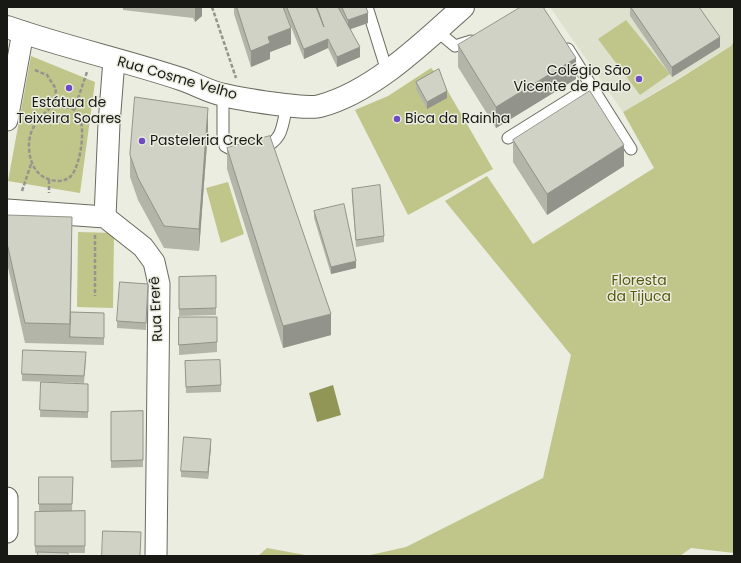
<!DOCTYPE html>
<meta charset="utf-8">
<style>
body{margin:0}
#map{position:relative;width:741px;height:563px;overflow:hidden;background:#ebede0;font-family:Poppins,sans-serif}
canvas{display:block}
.frame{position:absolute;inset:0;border:8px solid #181814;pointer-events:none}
</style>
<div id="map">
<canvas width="741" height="563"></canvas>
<div class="frame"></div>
</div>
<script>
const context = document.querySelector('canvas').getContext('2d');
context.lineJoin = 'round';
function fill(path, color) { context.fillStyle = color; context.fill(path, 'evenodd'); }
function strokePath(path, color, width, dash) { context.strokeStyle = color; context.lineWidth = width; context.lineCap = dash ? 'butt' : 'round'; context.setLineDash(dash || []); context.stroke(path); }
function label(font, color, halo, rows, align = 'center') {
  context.font = font + ' Poppins,sans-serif'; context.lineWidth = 3; context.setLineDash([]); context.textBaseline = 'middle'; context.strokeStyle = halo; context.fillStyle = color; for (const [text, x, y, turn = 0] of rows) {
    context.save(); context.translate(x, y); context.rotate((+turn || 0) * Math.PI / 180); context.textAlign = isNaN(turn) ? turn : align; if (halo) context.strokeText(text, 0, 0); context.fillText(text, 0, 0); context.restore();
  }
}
fill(new Path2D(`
 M550 7H734V41L731 46 623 112Z`), '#dee1cd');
fill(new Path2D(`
 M626 20 670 74 640 95 598 39Z
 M734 41V553L691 548 680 556H366L406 547 543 478 571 355 445 201 487 176 533 244 654 168 623 112 674 82 731 46Z
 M31 56 95 82 80 193 8 181Z
 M431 68 439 76 493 169 408 215 355 110 388 96Z
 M228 182 244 234 221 243 206 188Z
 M78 232 114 233 113 308 77 307Z
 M267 548 311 556H258Z`), '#c0c58a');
fill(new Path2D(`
 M333 385 341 415 317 422 309 393Z`), '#919656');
const service = new Path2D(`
 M367 7 387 71
 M437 31 455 46 471 41
 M568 49 631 149
 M223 95V134L225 146 234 151 242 152
 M508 138 591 86
 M261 149C284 140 282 126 287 104`);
const minor = new Path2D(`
 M7 120 23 32
 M7 210 105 217
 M105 217 143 247 154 262 159 284 156 556
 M105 217 109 124 114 60
 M7 498V532`);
const secondary = new Path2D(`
 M7 27C64 47 124 60 181 79 196 84 209 92 224 95 240 99 306 110 320 106 373 92 423 43 463 7`);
strokePath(service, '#6a6b60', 13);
strokePath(minor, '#6a6b60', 23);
strokePath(secondary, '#6a6b60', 24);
strokePath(new Path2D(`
 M212 7 236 78
 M35 70 47 75 56 89 54 105
 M54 105C60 106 70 107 75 110 88 120 81 165 71 176 67 180 62 181 57 181 38 179 30 166 29 148 28 128 40 116 54 105Z
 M74 110 87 72
 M49 180V193
 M22 191 31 164
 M95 235V296`), '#94958c', 2.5, [4, 2]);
strokePath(service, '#fff', 11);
strokePath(minor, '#fff', 21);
strokePath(secondary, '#fff', 22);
fill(new Path2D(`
 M123 7H202V16L195 22 193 18 123 10Z
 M234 7H283L291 44 270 52V59L251 67 234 14Z
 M283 7H366L368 23 350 29 360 57 337 67 328 48 304 59Z
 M630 7 720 47 672 77 630 16Z
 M458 45 576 79 496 128 458 67Z
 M416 82 447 98 427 109 416 89Z
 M208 130 199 251 164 248 138 200 130 177V155Z
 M513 140 624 166 547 215 513 162Z
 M227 148 331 335 283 348 227 169Z
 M352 189 384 236V242L356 247 352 196Z
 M314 211 356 268 331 274 314 218Z
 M7 215 72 237 71 312 104 313V345L25 343 7 263Z
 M216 276V315L179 316V277Z
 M148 290 146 330 117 328V321Z
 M179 317 217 342V352L179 355Z
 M86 359 84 383 22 381V374Z
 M185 361 221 385V392L186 393Z
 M41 382 88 384V418L40 417Z
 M143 411V467L111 468V412Z
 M211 446 208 479 181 477V471Z
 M39 477H73L72 511H39Z
 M85 511V553H35V512Z`), '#b3b5a9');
fill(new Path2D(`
 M195 7H202V16L195 22Z
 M368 13V23L348 30V20Z
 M291 28V44L270 52V59L251 67V51L268 37Z
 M720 37V47L672 77V67Z
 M328 39V48L304 59V49Z
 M360 47V57L337 67V57Z
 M576 58V79L496 128V107Z
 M447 91V98L427 109V102Z
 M208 108V130L199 251V229Z
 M624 145V166L547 215V194Z
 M72 217V237L70 337Z
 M356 261V268L331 274V267Z
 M331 314V335L283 348V326Z
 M211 439V446L208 479V472Z`), '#92938a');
const building = new Path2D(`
 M237 7H283L291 28 268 37 270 43 251 51Z
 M287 7H316L324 27 317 7H338L360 47 337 57 328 39 304 49Z
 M342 7H366L368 13 348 20Z
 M521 7H543L576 58 496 107 458 45Z
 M631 7H699L720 37 672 67Z
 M439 69 447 91 427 102 416 82Z
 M590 91 624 145 547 194 513 140Z
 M135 97 208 108 199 229 164 226 138 178 130 155Z
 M270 136 331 314 283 326 227 148Z
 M380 185 384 236 356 240 352 189Z
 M344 204 356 261 331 267 314 211Z
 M7 215 72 217 70 324 25 323 7 243Z
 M216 276V308L179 309V277Z
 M120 282 148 284 146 323 117 321Z
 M71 312 104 313V338L70 337Z
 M179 317H217V342L179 345Z
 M23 350 86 352 84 376 22 374Z
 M220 360 221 385 186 387 185 361Z
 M41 382 88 384V412L40 410Z
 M143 411V460L111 461V412Z
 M184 437 211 439 208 472 181 471Z
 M39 477H73L72 504H39Z
 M85 511V546H35V512Z
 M103 531 141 532 140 556H102Z
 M38 552 68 553V556H38Z`);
fill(building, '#d0d2c5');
strokePath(building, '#92938a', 1);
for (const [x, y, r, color] of [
 [639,79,4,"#6e4ac3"],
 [69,88,4,"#6e4ac3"],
 [397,119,4,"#6e4ac3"],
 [142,141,4,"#6e4ac3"]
]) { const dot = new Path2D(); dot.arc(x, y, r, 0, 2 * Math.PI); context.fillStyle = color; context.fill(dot); strokePath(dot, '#ebede0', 1.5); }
label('14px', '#181814', '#ebede0', [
 ["Colégio São",631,71,"right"],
 ["Vicente de Paulo",631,87,"right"],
 ["Estátua de",69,103,"center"],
 ["Teixeira Soares",69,119,"center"],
 ["Bica da Rainha",405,119],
 ["Pasteleria Creck",150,141]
], 'left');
label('14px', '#181814', '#ebede0', [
 ["Rua Cosme Velho",177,79,16],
 ["Rua Ererê",157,309,-93]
]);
label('14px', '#56590e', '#ebede0', [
 ["Floresta",639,281],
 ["da Tijuca",639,297]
]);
</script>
